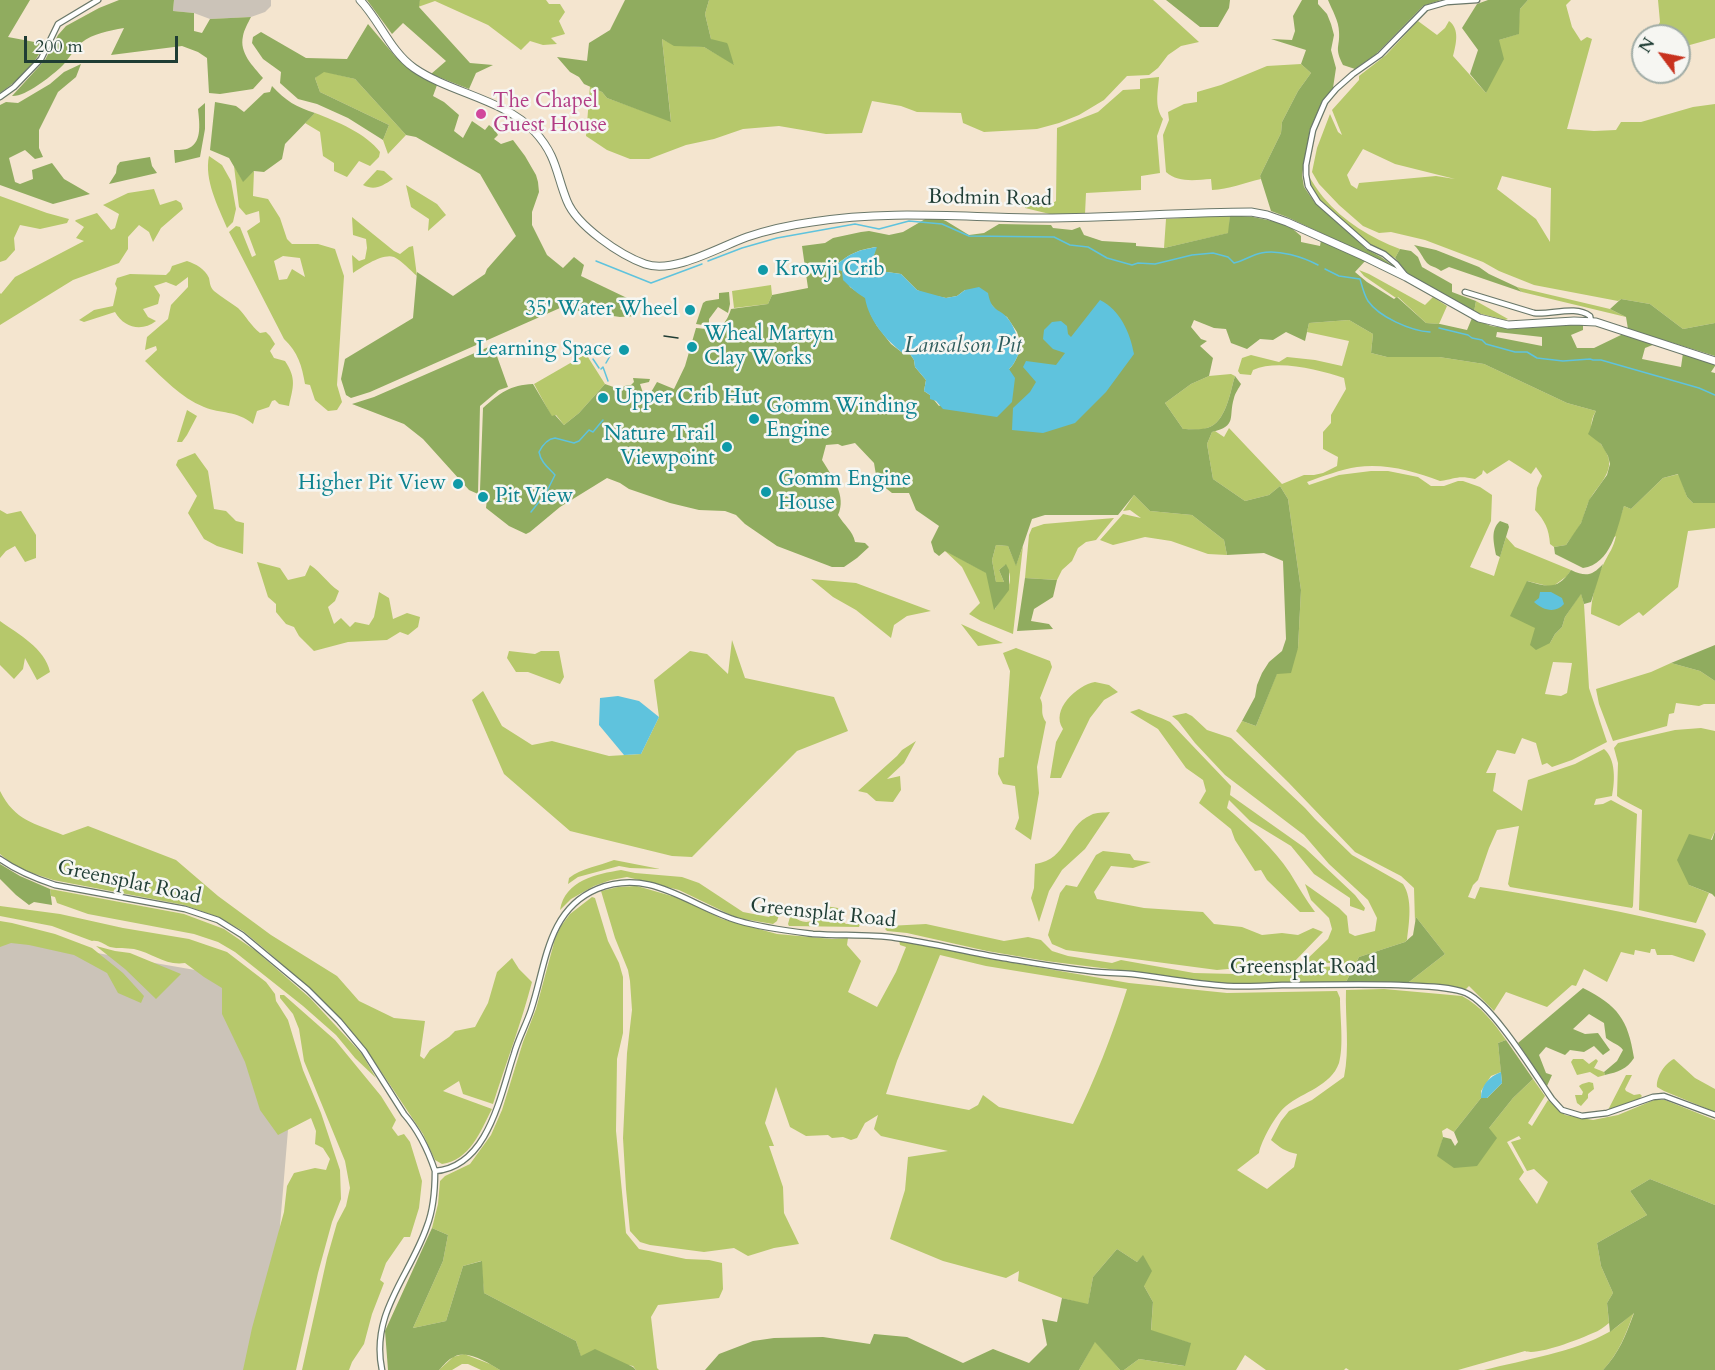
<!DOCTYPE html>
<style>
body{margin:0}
#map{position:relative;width:1715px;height:1370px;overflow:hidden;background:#f4e5cf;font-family:Cardo,serif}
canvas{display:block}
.north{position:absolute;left:1631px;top:24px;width:60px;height:60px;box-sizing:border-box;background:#f6f6f2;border:2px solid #a0aca6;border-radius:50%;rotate:302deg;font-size:16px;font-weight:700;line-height:24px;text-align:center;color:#1f3d34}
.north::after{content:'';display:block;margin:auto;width:21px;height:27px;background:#c8321e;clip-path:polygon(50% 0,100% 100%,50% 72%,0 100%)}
.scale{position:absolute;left:24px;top:36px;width:154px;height:27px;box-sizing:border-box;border:3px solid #1f3d34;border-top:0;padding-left:8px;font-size:18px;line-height:21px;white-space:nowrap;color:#1f3d34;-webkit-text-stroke:4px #f6f6f2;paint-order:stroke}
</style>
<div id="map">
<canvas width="1715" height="1370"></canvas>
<div class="north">N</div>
<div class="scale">200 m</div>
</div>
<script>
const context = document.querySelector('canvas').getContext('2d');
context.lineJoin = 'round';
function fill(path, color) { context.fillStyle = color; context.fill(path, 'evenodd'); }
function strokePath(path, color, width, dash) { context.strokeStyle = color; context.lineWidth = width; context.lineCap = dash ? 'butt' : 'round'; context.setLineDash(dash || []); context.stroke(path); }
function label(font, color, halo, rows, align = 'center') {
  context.font = font + ' Cardo,serif'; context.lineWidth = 5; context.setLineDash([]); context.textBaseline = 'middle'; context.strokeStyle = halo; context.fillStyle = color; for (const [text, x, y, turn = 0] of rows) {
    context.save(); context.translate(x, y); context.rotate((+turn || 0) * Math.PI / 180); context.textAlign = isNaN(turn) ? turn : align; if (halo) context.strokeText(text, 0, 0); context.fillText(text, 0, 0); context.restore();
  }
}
fill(new Path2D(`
 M174 0H271V6L265 12 251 17 210 19 194 13 173 11Z
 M0 924 22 940 224 975 289 1118 268 1370H0Z`), '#cbc3b8');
fill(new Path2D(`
 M420 0H546L549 4H560L565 12 559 21 565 34 551 38 557 44 543 45 530 41 521 50 488 25 435 1 418 7Z
 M709 0H1153L1199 42 1181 46 1168 55 1158 68 1149 75 1127 76 1104 100 1079 115 1059 123 1037 129 984 132 963 123 961 113 917 112 901 106 872 101 862 133 826 134 779 126 743 129 714 139 686 145 649 159H630L607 150 586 136 590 86 602 92 607 98 671 121 662 39 674 45 704 47 734 64 711 39 705 14Z
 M1528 0H1571L1566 5 1572 27 1581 41 1587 37 1592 39 1567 129 1594 131 1616 130 1621 122H1641L1693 107 1715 104V323L1683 329 1650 304 1621 299 1618 301 1534 285 1499 271 1483 262 1425 240 1391 232 1379 233 1363 226 1339 205 1319 184 1312 172 1317 148 1330 114 1338 132 1342 135 1332 110 1359 80V76L1386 55 1418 21 1437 35 1445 28 1449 21C1460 29 1456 44 1453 56L1486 93 1499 40 1518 34 1520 9ZM1363 149 1395 164 1455 179 1436 176 1359 183 1357 189 1351 185 1347 175ZM1502 176 1551 188 1550 242 1536 219 1497 189Z
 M1658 0H1715V38L1679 48V36H1663L1655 32 1660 22Z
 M1301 64 1311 73 1298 91 1282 122 1281 133 1260 176 1261 179C1244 183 1229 189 1212 190L1211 179C1196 180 1178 183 1166 172L1163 135 1169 120 1168 112 1184 104 1197 102V92L1221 85 1267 66Z
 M323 71 355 79 406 135 388 154 383 140 389 125 320 92 315 78Z
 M1159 77C1158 91 1154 107 1163 119L1157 136 1160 173 1141 176V190L1086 193 1085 214 1054 215 1025 208 1027 195 1046 207 1056 201 1057 128 1098 112 1123 90 1140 89V79Z
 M315 113C336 121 367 134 380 152L379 157 370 166 359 161 347 177 334 171V163L323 156 320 132 305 123Z
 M209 156 222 165 231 181 236 209 233 222 227 228C218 206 204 180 209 156Z
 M234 166 243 181 254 171 253 196 268 199 280 218 287 239 292 244H318L335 249 344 276 337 385 342 402 337 410 328 411 315 400 310 385 305 384C302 366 298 352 284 339L229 232 236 226 240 227 252 257 256 255 247 231 260 222 259 211 246 215 239 207ZM283 256 300 258 305 277 292 269 287 279 279 280 274 261Z
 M377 170 384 171 393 179C382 186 375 191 363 185Z
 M1307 174C1313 182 1317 190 1323 197 1344 222 1371 238 1400 249L1395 258 1371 246 1320 200 1309 184Z
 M406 185 437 204 446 215 428 231 429 219 411 207Z
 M154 189 160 205 176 200 181 203 183 209 161 228 153 242 149 232 139 225 128 237V249L119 263 73 280 0 325V293L1 294 15 277 84 241 76 238 84 227 75 221 76 220 97 213 111 230 115 228 119 214 103 205 128 193Z
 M0 196 47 213 69 219 67 223 40 229 20 225 14 238 15 250 6 260 0 262Z
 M1230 215 1229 233 1164 248 1166 219Z
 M352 217 394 251 400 254 409 247 413 246 417 276C410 270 402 261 394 257 383 253 362 267 353 273L352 255 359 261 365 259 367 248 366 239 353 235Z
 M187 261C196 264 205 269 209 278 210 283 210 287 214 291 221 297 230 302 238 308 246 316 251 326 260 333L266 332 270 336 275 344 270 351 274 358 285 361C297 379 293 387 289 406L279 404 275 400 272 401 269 407 257 411 253 424C236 410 221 414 204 407 180 397 164 379 145 361L157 350 156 346 145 350 147 337 168 319 171 305 188 287V277L176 286 166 282 154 286 160 295 158 304 143 309 148 317 156 321C142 332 124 328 115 312L84 322 79 320 94 310 113 306 117 288 115 284 117 278 130 274 166 275 170 271 172 266Z
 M1359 270 1369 274 1425 305 1433 297 1447 306 1439 324 1426 323 1398 297 1396 298 1364 276Z
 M771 285 772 295 768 304 734 308 732 291Z
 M1517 287 1610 309 1626 317 1522 292Z
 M1476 301 1508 319 1505 320 1474 312Z
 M1349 320 1373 334 1371 353 1387 357H1439L1484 364 1567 403 1596 411C1580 436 1612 444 1609 466 1607 479 1596 488 1590 499 1586 506 1585 514 1582 521 1578 530 1571 538 1566 545L1554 547 1550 544C1549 529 1545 521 1535 510L1537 488 1542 476 1536 467 1531 474 1509 460 1487 474 1483 470 1482 474 1475 479C1457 475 1456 479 1440 481 1414 471 1385 463 1357 467 1342 469 1321 477 1307 482L1309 485 1339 475 1371 471H1388L1418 477 1431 486H1444L1458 481H1463L1480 487 1492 495 1491 521 1470 567 1494 576 1506 537 1515 547 1571 570 1567 576 1552 587 1527 581 1535 628 1550 643 1555 634 1562 627 1565 617 1581 593 1584 604 1589 688 1607 742 1572 760 1552 767 1547 763 1542 765 1536 743 1522 738 1515 754 1497 750 1486 773H1496L1493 791 1522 811 1528 780 1575 764 1604 749C1616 759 1615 781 1612 796L1596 799 1594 805 1603 804 1611 800 1637 814 1633 906 1632 908 1510 887 1508 884 1519 826 1497 830 1489 848 1478 880 1473 885 1468 897 1475 899 1480 887C1555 898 1629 913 1703 930L1706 934 1694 962 1672 955H1657L1655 949H1651L1650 953 1635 950 1634 955 1621 952 1607 982 1584 969 1576 986 1572 985 1547 1007 1506 992 1494 1011 1469 986 1465 990 1409 982 1445 954 1416 917 1415 922 1414 888 1401 876 1355 852 1288 782 1236 731 1242 721 1256 726 1277 673 1298 648 1301 590 1288 499 1280 486 1269 495 1245 501 1213 479 1207 444 1212 432 1215 431 1224 437 1229 428 1282 484 1304 475H1314L1323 473 1337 466 1338 457 1323 449V432L1331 423V415L1346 389 1344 378C1319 370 1278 359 1253 370L1251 375 1240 374 1238 371 1242 358 1251 355 1279 362 1287 357 1315 360 1342 366 1349 341 1307 332 1309 323ZM1553 662 1572 663 1567 693 1561 696 1545 694Z
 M586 354 605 384 579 413 564 425 556 415 552 417 534 384Z
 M1231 374 1235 376C1230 392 1226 423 1207 428 1200 431 1190 429 1183 429L1165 403 1191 384 1209 376Z
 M187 410 197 416 187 435 182 442H177Z
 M195 453 208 471 214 509 226 511 236 521 244 523 243 554 217 546 204 539 188 513 197 496 176 465 178 460Z
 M1679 474 1687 497 1693 503H1715V528L1688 531 1678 587 1643 616 1639 612 1619 626 1591 614C1591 599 1597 576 1604 563 1610 551 1613 549 1616 536L1613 538 1624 506 1631 509 1663 478Z
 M1134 495 1150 511 1192 515 1224 540 1227 555 1208 554 1171 541 1145 537 1113 545 1100 540 1123 514 1141 518 1130 510 1123 511Z
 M0 510 7 514 21 511 36 535V558L25 562 15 546 6 551 0 558Z
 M1114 518 1096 540 1086 542 1078 548 1072 561 1062 570 1057 580 1025 578 1029 535 1032 528 1044 524Z
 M996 545 1008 546 1016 565 1023 546 1013 634 981 621 969 614 980 603 962 567 944 550 987 573 995 609C1003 596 1018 581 1005 565L999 570 1004 582H996L992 560Z
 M257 562 280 568 288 580 305 576 310 565C322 573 327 583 339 591L335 601 328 607 334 624 341 618 350 627 355 622 369 625 374 617 379 592 389 598 393 619 407 613 420 617 418 627 408 635 400 632 387 640 348 642 314 651 299 636 294 627 286 624 276 612V604L268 597Z
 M811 579 856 583 931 611 907 616 894 625 891 638 856 610 833 597Z
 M0 621C18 634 45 648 50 672L37 680 25 658 23 669 14 679 0 665Z
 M961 624 1003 643 978 646Z
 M732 640 745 678 834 697 848 731 797 751 692 857 672 856 570 831 504 774 472 700 483 691 502 726 532 745 552 741 609 756 641 754 659 717 654 680 690 651 707 654 728 674Z
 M1016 648 1050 661 1052 667 1040 698C1045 707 1039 712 1046 722L1037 767 1039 793 1031 840 1015 829 1019 818 1015 786 1003 784 998 774 999 758 1004 757 1010 671 1003 653Z
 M509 651 535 654 541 651H559L564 677 560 684 528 672H516L507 658Z
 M1671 663 1700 671 1715 681V704H1704L1699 706 1676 703 1674 713 1669 714 1667 726 1613 741 1599 704 1596 689 1651 672Z
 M1095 682 1109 685 1118 692 1104 700 1090 718 1061 778H1050L1056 742 1063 729C1050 710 1077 685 1095 682Z
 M1139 709C1149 714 1160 717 1170 722L1231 786 1230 795 1305 848 1355 895 1365 908 1364 911 1350 906V898L1314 874 1291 846 1250 821 1229 800 1227 808C1250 828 1273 847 1290 873 1298 886 1306 900 1315 912H1300L1267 880 1261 870 1255 871 1235 840 1231 829 1199 803 1206 791 1203 780 1186 768 1158 729 1130 712Z
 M1186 713 1192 716 1207 730 1231 738 1305 808 1315 819 1352 855 1403 884C1413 899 1409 923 1407 940L1405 942 1359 957 1355 964 1304 962 1328 939 1332 929 1329 918 1311 900 1305 884 1339 908 1347 916 1349 933 1355 936 1375 931 1377 918 1368 900 1329 864 1304 835 1225 775 1195 743 1178 721 1172 716Z
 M1701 728 1715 731V831L1689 885 1709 893 1696 923 1639 910 1642 810 1621 799 1617 796 1618 763 1614 748 1618 743 1675 730Z
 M916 741 904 763 887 779 900 776 901 790 893 802 876 801 867 793 858 791 897 756 902 750Z
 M0 791C15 821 34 823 63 835L88 826 176 860 218 896 271 935 337 976 359 1001 394 1018 425 1021 420 1056 424 1059 430 1050 449 1037 455 1031 475 1027 488 1003 497 972 512 958 519 969 532 982C521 1024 506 1063 493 1104L463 1094 459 1081 443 1091 492 1109C480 1132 470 1160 442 1164L435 1160 423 1134 364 1046 319 997 267 951 243 931 218 917 184 905 53 880 29 872 11 863 0 854Z
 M1110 812 1085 849 1062 870 1049 891 1039 922 1031 898 1034 888 1035 864C1069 859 1064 827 1091 815 1096 812 1104 813 1110 812Z
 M1103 851 1130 854 1134 860 1151 862 1133 868 1111 866 1094 892 1097 899 1144 908 1203 912 1214 924 1242 927 1262 935 1282 933 1298 935 1313 928 1323 932 1293 963 1217 970 1066 950 1052 944 1048 935 1060 893 1066 885 1077 887 1096 855Z
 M614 860 660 869 630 868 619 866 578 877 568 884 569 878C582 868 599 866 614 860Z
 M621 870 635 873 682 877 699 883 743 912 769 917 773 913 779 915 777 921 773 924 737 918 679 890 627 877 611 880 594 886 571 899 560 910C565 880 597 874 621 870Z
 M637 886 682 899 722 919 777 934 832 939 848 938 847 945 861 961 848 992 877 1007 896 972 906 947 900 945 899 940 991 959 1129 983 1227 993 1337 991 1340 998C1340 1017 1344 1046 1339 1063 1331 1086 1303 1092 1286 1106 1276 1114 1261 1141 1259 1153L1237 1170 1267 1189 1294 1167 1297 1154C1286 1152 1279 1147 1271 1140L1281 1121 1289 1111 1312 1100 1344 1077C1350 1048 1345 1019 1346 990L1384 989 1462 996C1481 1006 1494 1023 1506 1040L1498 1043 1501 1072 1491 1076 1481 1091V1098L1454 1132 1447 1128 1442 1131 1443 1137 1438 1157 1489 1128 1513 1098 1533 1079 1545 1096 1528 1123 1532 1126 1548 1100 1565 1115 1593 1120 1618 1115 1654 1100H1665L1715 1120V1205L1650 1179 1630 1191 1647 1215 1597 1243 1601 1266 1613 1293 1607 1303 1609 1323C1604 1327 1599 1331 1593 1333 1580 1339 1537 1356 1525 1351L1458 1370H1349L1346 1368 1344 1370H1266L1245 1355 1236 1370H1124L1139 1359 1184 1366 1190 1343 1151 1331 1153 1302 1144 1286 1143 1256 1137 1262 1117 1249 1093 1277 1088 1305 1062 1298 1018 1281 1019 1271 1006 1278 943 1261 890 1239 905 1190 908 1157 948 1151 881 1136 874 1129 878 1115 865 1123 857 1138 851 1140 843 1137 832 1138 828 1135 806 1136 790 1127 776 1087 765 1123 774 1146H769L783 1187 784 1213 799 1244 774 1248 748 1256 734 1248 704 1252 650 1245 640 1242 630 1231 626 1189 623 1138 627 1053 632 1010 630 981 628 970 615 938 601 891 618 887ZM940 955 986 966 1127 989C1112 1036 1095 1080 1073 1124L999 1107 983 1095 978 1105 969 1110 886 1094 897 1061ZM1519 1136 1521 1139 1511 1142 1527 1171 1534 1169 1548 1182 1537 1204 1519 1179 1524 1172 1507 1142Z
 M50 889 184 914 224 929 256 951 310 998 362 1054 376 1078 355 1058 336 1035 303 1006 235 952 218 942 194 934 88 914 57 903 55 897 51 896Z
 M592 897 595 898 608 941 619 963 623 977V1033L617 1059 616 1131 626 1233 639 1249 686 1259 709 1260 722 1263 723 1289 719 1298 658 1305 651 1317 657 1368 659 1370H636L633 1366 581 1357 576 1341 484 1293 481 1261 463 1266 446 1321 413 1328 443 1261 448 1235 432 1228 438 1204 440 1181 445 1176 470 1164 491 1135 502 1110 523 1042 536 1009 555 939 561 926 570 914Z
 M0 906 60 914 123 928 189 939 227 952 266 982 275 994 276 1001 288 1020 303 1070 321 1113 340 1170 341 1199 332 1222 318 1273 296 1370H243L252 1328 284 1212 287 1186 294 1173 315 1168 326 1170 330 1159 323 1148 315 1144 316 1131 311 1118 278 1135 260 1110 245 1062 222 1014V988L204 977 185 963C165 966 153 953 134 949 126 948 118 949 110 947 103 944 99 940 92 941L52 926 0 916Z
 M825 906 838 908 841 920 846 924H860L859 927 789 926 788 924 790 917 793 916C802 924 809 923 820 918L825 910Z
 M0 921 12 923 55 934 92 948 123 973 144 996 141 1003 118 993 107 973 74 955 29 945 11 943 0 947Z
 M926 924 1004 941 1028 937 1041 940 1052 951 1068 956 1112 963 1121 960 1194 973 1235 974 1302 965 1311 967 1354 966 1346 982 1229 984 1046 961 987 951 907 933 887 931 885 929 888 926Z
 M96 946 115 951 130 953 181 974 156 999 125 969Z
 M280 995H284L335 1040 381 1096 396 1120 392 1128 398 1136 404 1134 410 1142 422 1181 419 1208 410 1237H404L386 1263 380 1280 384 1283 372 1314 364 1344 352 1362 349 1370H302L327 1258 337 1223 346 1206 350 1188 345 1161 304 1061 299 1029 293 1014 280 998Z
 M1573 1059H1583L1589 1064 1596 1059 1598 1061 1594 1068 1604 1072 1605 1075 1598 1077 1590 1072 1577 1075 1571 1062Z
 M1674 1059 1695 1078 1715 1089V1112L1664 1091 1657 1087C1656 1077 1665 1063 1674 1059Z
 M1626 1075H1632L1625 1089 1626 1091 1634 1095 1640 1094 1642 1096 1639 1099 1608 1110Z
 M1589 1082 1593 1083 1594 1089 1588 1094V1098L1581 1106 1577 1103 1575 1095H1582L1583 1092 1579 1086 1582 1084Z
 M1634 1312C1626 1334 1619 1353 1603 1370H1484C1523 1360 1575 1352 1609 1332 1618 1327 1626 1319 1634 1312Z
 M1095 1341 1120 1370H1079Z
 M464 1354 490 1364 500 1370H481L468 1364H462L452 1370H439L453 1357Z`), '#b6c86b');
fill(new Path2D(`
 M0 0H30L8 37 45 44C35 64 19 80 0 93Z
 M119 0H174L173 11 194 13V31L202 33 210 19 251 17C248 23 244 30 243 36 239 53 253 66 263 78L253 89 220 94 209 93 207 58 198 52 182 46 111 55 124 28C108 31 94 33 81 43 73 50 68 61 60 68 50 77 25 97 12 96L45 60 58 35 66 26 99 8Z
 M367 0H420L419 7 470 63 493 65 476 73 469 89 431 74 446 61 403 23 392 34Z
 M625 0H709L705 14 711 39 727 43 728 45 734 65 704 47 674 46 662 39 671 122 607 98 602 92 584 84 579 77 570 72 557 57 587 61 589 43 610 30Z
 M1166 0H1230L1229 8 1218 27H1200Z
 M1302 0H1318V4L1327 14 1331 24 1334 35 1331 50 1336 68 1333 88 1322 102 1310 129 1302 175 1304 187 1315 203 1348 231 1366 249 1381 257 1396 268 1287 217 1271 211 1260 176 1281 133 1282 122 1298 91 1311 73 1301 64 1306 50 1271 39 1292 40 1295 31 1293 16Z
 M1328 0H1441L1423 6 1376 54 1355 69 1343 65C1334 47 1340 48 1339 32 1339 21 1332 10 1328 0Z
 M1488 0H1528L1520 9 1519 34 1499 40 1504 59 1486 93 1470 74 1478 50 1462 28 1477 4Z
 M368 24 395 56 413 71 437 85 433 96 444 102 459 115 454 131 463 138 472 121 485 130 489 125 494 129 498 135 494 139 501 144 513 140 525 156 536 175 538 182 539 192 532 212V225L547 255 563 268 574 257 584 265 581 276 627 298 620 309 637 316 620 317 560 308 370 392 351 398 346 395 341 379 345 359 413 318 417 272 453 296 485 274 487 269 516 236 480 174 416 137 406 135 355 79 324 72 315 78 320 92 389 125 383 140 348 118 317 104 298 99 280 83 281 72 263 59 252 43 253 37 261 32 306 58 347 59Z
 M81 64 76 77 58 92 39 130V148L43 157 35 159 25 150 9 158 15 182 20 184 33 179 32 170 52 163 64 179 90 194 53 204 0 185V105L6 102 18 103 50 84 64 72Z
 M272 86C286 101 296 107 315 113L285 144 282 159 264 172 254 171 243 182 229 158 210 150 215 102 236 106 244 112 264 93 270 92Z
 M205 103V129L200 157 175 163 174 150C178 150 185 150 189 148 203 142 199 120 198 109Z
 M150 157 152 166 157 173 109 184 116 173 117 166 120 162Z
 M1230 215 1253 217 1287 224 1301 236V242L1320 246 1321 240 1366 260 1355 272 1367 282 1394 299 1397 297 1426 323 1440 324 1467 330 1472 318 1491 326 1512 329 1583 324V330L1571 335 1577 348H1594L1623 334 1655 344 1645 348 1642 359 1681 367 1683 353 1715 362V366L1711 372 1715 373V503H1693L1687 497 1678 474 1663 478 1631 509 1624 506C1617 529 1611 564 1583 568L1555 554 1554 547 1566 545 1581 523 1589 500 1607 475 1610 464 1608 456 1601 444 1588 434C1592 427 1592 418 1596 411L1567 403 1484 364 1439 357H1387L1371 353 1373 334 1349 320 1309 323 1305 341 1286 332 1273 340 1260 339 1247 349 1231 343 1226 329 1214 328 1194 320 1191 327 1201 339 1207 341 1200 346 1213 358 1209 376 1191 384 1165 403 1183 429C1190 429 1200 430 1207 428 1226 423 1230 392 1235 376L1241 384C1239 388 1235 393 1234 398 1228 417 1238 426 1212 432L1207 444 1213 479 1245 501 1269 495 1280 486 1288 499 1301 590 1298 648 1291 673 1277 674 1256 726 1242 721 1255 697 1257 685 1262 673 1269 662 1282 651 1286 639 1283 561 1264 553 1227 555 1224 540 1192 515 1150 511 1134 495 1118 515H1045L1032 519 1016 566 1008 546 996 545 992 560 996 582H1004L999 570 1006 564 1009 570V590L994 610 986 573 945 551 939 556 934 552 931 542 939 526 916 510 909 493H892L877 481 874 463 855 443 842 446 838 444 826 445 822 460C832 476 847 496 838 515 844 525 853 531 855 542L865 543 869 547 857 558 844 567H832L777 546 745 524 736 515 725 511 699 510 670 503 629 489 620 483 607 478 560 507 530 532 526 534 509 526 486 508 487 499 480 490 483 408C500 393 510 385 533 384L552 416 555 415 564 425 579 413 605 384 619 389 627 385H631L634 382 633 378 650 379 649 382 640 384 643 393 650 394 657 382 674 389 685 366 696 328C715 330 724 331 731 309L768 304 772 295 808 288 802 246 825 243 833 238 861 232 869 231 889 235 903 232 927 218H938L946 221 969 235 984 233 999 224 1051 225 1053 228 1072 230 1080 227 1084 235 1102 241 1136 243V246L1164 248 1228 233ZM876 247 873 258 874 267 880 271 901 274 917 290 926 294 946 298 957 296 965 290 990 303 998 312 1007 317 1017 332 1022 347C1017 355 1016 363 1009 369L939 406 930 395 924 391 926 380 915 367 914 360 908 351 904 354 891 344 877 326 871 315 866 298 850 287 842 271 836 265C851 253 858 250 876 247ZM1497 332 1542 337V346L1496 337Z
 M1414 245 1436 250 1479 267 1489 274 1517 287 1522 292 1449 267 1441 271C1437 267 1431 267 1427 263 1422 257 1421 252 1414 245Z
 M1400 249 1411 251 1418 257 1422 267 1452 284V292L1476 301 1474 312 1410 276 1395 258Z
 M729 292 730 304 728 313 718 307 709 319V326L696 324 703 303 706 301 719 299V293Z
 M1621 299 1650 304 1683 329 1715 323V356L1628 329 1626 317 1610 309Z
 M493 345 508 387 499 390 480 406 478 494 469 490 423 439 404 424 352 404 374 397Z
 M1500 521 1508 524 1509 527 1500 557 1496 555C1494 543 1490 530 1500 521Z
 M1603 564 1591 602 1584 604 1581 594 1565 617 1562 627 1555 634 1550 643 1536 650 1530 645 1535 628 1510 616 1527 581C1548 587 1558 590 1571 570 1586 577 1592 576 1603 564Z
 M1025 578 1057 580 1053 597 1034 609 1031 621 1049 624 1053 629 1017 631Z
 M1715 645V681L1700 671 1671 663Z
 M1715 831V897L1712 894 1689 885 1677 860 1689 834 1712 840Z
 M0 864 20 876 50 889 52 905 34 902 29 905 16 895 0 879Z
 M1416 917 1445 954 1409 982H1346L1359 957 1405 942 1413 935Z
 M1583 988C1618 1006 1628 1019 1634 1058 1627 1069 1618 1072 1605 1075L1604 1072 1617 1061 1623 1050C1620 1045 1612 1043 1606 1038L1604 1023 1589 1014 1573 1029 1585 1034 1598 1033 1610 1050 1603 1055 1594 1046 1584 1052 1570 1050 1565 1055 1546 1047 1539 1055 1546 1073 1552 1075 1547 1086 1518 1043Z
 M1506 1040 1533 1079 1513 1098 1489 1128 1497 1138 1477 1166 1454 1168 1437 1156 1443 1137 1451 1139 1455 1146 1458 1142 1454 1132 1481 1098H1487L1502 1083 1498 1043Z
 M1650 1179 1715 1205V1370H1603C1619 1353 1626 1335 1634 1313L1610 1332 1607 1303 1613 1293 1601 1266 1597 1243 1647 1215 1630 1191Z
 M432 1228 448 1235 443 1261 413 1328 446 1321 463 1266 482 1261 484 1293 576 1341 581 1356 595 1349 633 1367 636 1370H500C488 1363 467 1349 454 1357 448 1359 443 1366 439 1370H388L385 1331Z
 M1117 1249 1137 1262 1143 1255 1152 1271 1144 1286 1153 1302 1151 1330 1191 1343 1185 1366 1139 1359 1124 1370H1120L1095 1342 1079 1370H705L719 1354 753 1341 774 1338 823 1337 870 1344 874 1334 907 1337 963 1363 993 1349 1029 1363 1047 1345 1042 1319 1057 1322 1062 1298 1088 1304 1093 1277Z`), '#90ac5f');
fill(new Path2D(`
 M877 247 873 258 874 267 880 271 901 274 917 290 946 298 957 296 965 290 979 287 988 293C992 314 1000 307 1009 320 1015 328 1017 338 1022 347 1017 355 1016 363 1009 369L1015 378 1012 402 997 417 943 409 936 401 930 399V395L924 391 926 380 915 367 914 360 908 351 904 354C886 340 869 321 865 298 858 294 850 287 843 280L842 271 838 270 836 265C851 253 858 250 877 247Z
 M1100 300C1120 310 1130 332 1134 354L1106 392 1075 423 1043 433 1012 430 1013 408 1030 392 1036 382 1023 367 1026 361 1056 365 1065 353 1053 349 1043 339 1044 330 1052 322 1061 321 1067 326 1068 334 1071 337Z
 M1540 592H1551L1562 598 1564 604C1555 614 1543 610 1534 602L1539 598Z
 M618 696 639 701 659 717 641 754 624 755 599 725 600 698Z
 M1501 1072 1502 1083 1487 1098H1481C1481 1085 1489 1077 1501 1072Z`), '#5fc3dd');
strokePath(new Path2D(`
 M596 261 651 283 702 264
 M708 261 742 248 777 238 855 224 879 229 909 221 942 224 969 236 1054 237 1070 245 1088 247 1107 258 1132 265 1138 263 1155 264 1192 255 1213 253 1228 257 1234 263C1244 261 1251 255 1261 253 1278 249 1303 257 1318 265
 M1325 269 1339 276 1360 279C1362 286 1364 295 1368 301 1379 317 1411 331 1430 332
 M1439 328 1468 335 1472 338 1482 340 1486 344 1515 352H1527L1537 358 1563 361 1590 359 1593 360H1601L1699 388 1715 395
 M593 359 599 368
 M606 363 610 356
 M601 369 603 367 608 381
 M531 512 546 493 555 475C549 468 541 463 539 452 542 446 547 439 555 438L574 443 579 441 589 430 593 432 603 420`), '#5fc3dd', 1.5);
const minor = new Path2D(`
 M0 97 14 87 41 59 58 24 98 0
 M1405 275 1396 264 1384 254 1369 247 1318 202 1308 186 1306 175V165L1313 130 1325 102 1336 89 1353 74 1380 55 1426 8 1447 2 1477 0
 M1465 292 1534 313C1552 315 1575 305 1590 316L1591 321
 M0 859C17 871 34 878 55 885L185 909 218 920 242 935 308 990 339 1021 364 1051 404 1114C419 1131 428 1150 435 1171 488 1167 500 1096 514 1054 518 1039 526 1025 531 1010 546 965 547 910 597 889 652 867 690 907 739 921 763 928 789 931 813 934 841 936 869 934 896 938 932 943 967 952 1003 958 1034 963 1066 969 1098 972 1109 973 1121 973 1132 974 1164 978 1196 984 1227 986 1245 987 1264 986 1282 985 1321 985 1360 984 1399 985 1417 986 1450 986 1466 993 1493 1005 1534 1073 1552 1099L1562 1110 1582 1116 1607 1113 1653 1097 1664 1096 1715 1115
 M382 1370C370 1313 410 1276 427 1226 434 1208 435 1190 435 1171`);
const secondary = new Path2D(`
 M360 0C380 21 390 51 414 68 450 93 504 99 535 132 557 156 556 174 567 201 577 226 620 255 645 264 674 274 719 247 747 237 768 230 790 225 812 222 887 210 956 217 1031 218 1105 219 1178 212 1251 212L1267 215 1287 222 1363 256 1406 277 1479 318 1508 325 1574 321 1596 322 1715 361`);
strokePath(minor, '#6a786a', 7);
strokePath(secondary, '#6a786a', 9);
strokePath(minor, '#fff', 4.5);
strokePath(secondary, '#fff', 7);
strokePath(new Path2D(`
 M664 336 678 338`), '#1f3d34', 1.5);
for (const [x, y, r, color] of [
 [481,114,6,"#d1479c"],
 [763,270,6,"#0f9aa8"],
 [690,310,6,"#0f9aa8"],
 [692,347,6,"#0f9aa8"],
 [624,350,6,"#0f9aa8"],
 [603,398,6,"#0f9aa8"],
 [754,419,6,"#0f9aa8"],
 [727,447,6,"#0f9aa8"],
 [458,484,6,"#0f9aa8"],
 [766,492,6,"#0f9aa8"],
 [483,497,6,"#0f9aa8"]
]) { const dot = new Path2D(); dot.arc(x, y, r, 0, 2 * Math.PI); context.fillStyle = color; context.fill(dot); strokePath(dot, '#f6f6f2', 2); }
label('21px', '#b23c85', '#f6f6f2', [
 ["The Chapel",493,102],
 ["Guest House",493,126]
], 'left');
label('21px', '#1f3d34', '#f6f6f2', [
 ["Bodmin Road",990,199,1],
 ["Greensplat Road",129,883,12],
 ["Greensplat Road",823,914,6],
 ["Greensplat Road",1303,968]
]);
label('21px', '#0d838f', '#f6f6f2', [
 ["Krowji Crib",775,270],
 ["35' Water Wheel",678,310,"right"],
 ["Wheal Martyn",704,335],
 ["Clay Works",704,359],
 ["Learning Space",612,350,"right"],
 ["Upper Crib Hut",615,398],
 ["Gomm Winding",766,407],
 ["Engine",766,431],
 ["Nature Trail",715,435,"right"],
 ["Viewpoint",715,459,"right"],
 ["Gomm Engine",778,480],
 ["House",778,504],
 ["Higher Pit View",446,484,"right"],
 ["Pit View",495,497]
], 'left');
label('italic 22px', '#2f5e5e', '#f6f6f2', [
 ["Lansalson Pit",963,347]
]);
</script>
